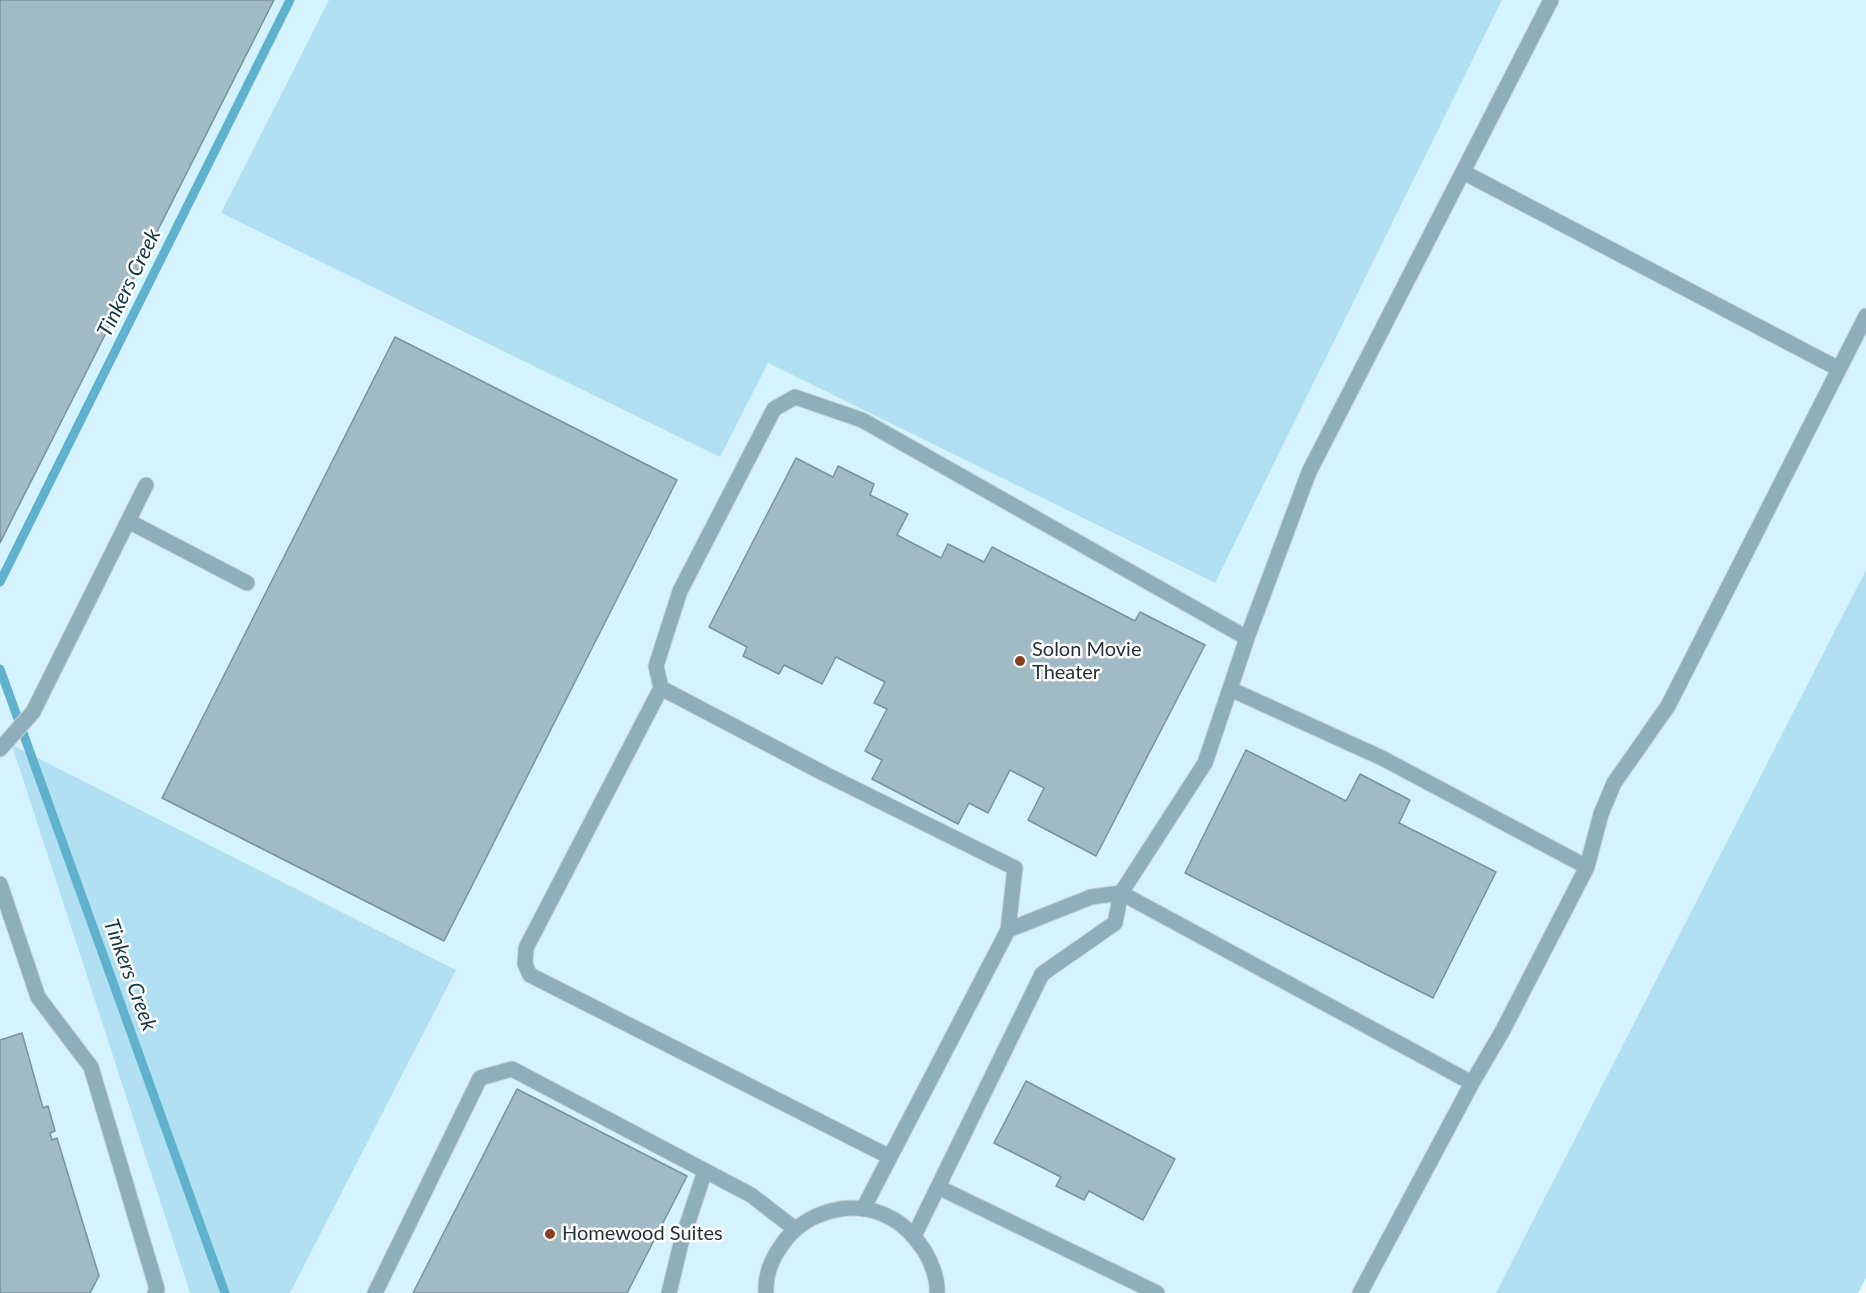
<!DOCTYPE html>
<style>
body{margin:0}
canvas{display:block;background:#edf8fd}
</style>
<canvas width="1866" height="1293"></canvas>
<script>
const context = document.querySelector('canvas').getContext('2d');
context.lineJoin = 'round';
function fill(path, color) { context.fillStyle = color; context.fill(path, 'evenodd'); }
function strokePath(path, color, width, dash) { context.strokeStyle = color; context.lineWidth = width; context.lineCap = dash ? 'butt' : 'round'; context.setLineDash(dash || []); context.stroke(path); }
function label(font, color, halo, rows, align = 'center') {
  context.font = font + ' Lato,sans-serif'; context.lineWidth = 5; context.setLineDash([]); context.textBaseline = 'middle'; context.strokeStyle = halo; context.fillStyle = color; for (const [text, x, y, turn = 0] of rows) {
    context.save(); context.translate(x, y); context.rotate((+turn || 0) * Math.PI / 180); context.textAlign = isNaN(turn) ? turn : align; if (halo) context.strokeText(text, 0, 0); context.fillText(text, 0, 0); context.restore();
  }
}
fill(new Path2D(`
 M0 0H329L221 213 720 456 768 363 1214 583 1502 0H1866V570L1496 1293H290L456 970 13 746 190 1293H0Z`), '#d5f3fe');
fill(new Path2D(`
 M329 0H1502L1215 583 768 363 720 457 221 213Z
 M1866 570V1278L1858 1293H1496Z
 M12 745 456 970 290 1293H190Z`), '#b0e0f2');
strokePath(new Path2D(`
 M0 582 290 0
 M0 669 225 1293`), '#60b1cd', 9);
const building = new Path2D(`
 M0 0H274L0 543Z
 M395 337 677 480 444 941 162 798Z
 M796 458 833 477 838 466 874 484 870 495 908 514 897 535 941 558 948 544 984 562 992 547 1135 621 1140 612 1205 645 1096 856 1028 820 1044 788 1010 770 988 813 969 803 958 824 872 779 882 760 865 751 887 709 874 703 885 682 836 657 822 684 784 665 779 674 743 656 747 647 709 627Z
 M1246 750 1346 801 1360 774 1410 800 1399 823 1496 872 1433 998 1185 873Z
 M22 1033 43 1108 48 1106 55 1131 50 1133 52 1140 57 1138 99 1276 90 1293H0V1040Z
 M1026 1081 1175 1159 1143 1220 1089 1191 1084 1200 1056 1186 1061 1177 994 1143Z
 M517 1089 687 1176 627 1293H413Z`);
fill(building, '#a0bbc5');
strokePath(building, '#79939d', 1.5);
const service = new Path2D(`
 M1463 172 1839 369
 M128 521 247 583
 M661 688 526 948 525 964 530 975 890 1157
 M1230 689 1382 758 1587 867
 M0 749 33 712 146 485
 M0 884 38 997 91 1067 157 1289 155 1293
 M1008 930 1015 868 825 774 661 688 656 666 680 591 774 409 795 397 862 420 1247 638
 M938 1187 1157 1293
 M863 1209 1008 930 1091 897 1121 893 1472 1083 1503 1030 1587 867 1601 814 1614 783 1668 706 1866 316
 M914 1236 1042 974 1115 923 1121 893 1205 763 1247 638 1309 472 1551 0
 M375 1293 480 1078 512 1069 751 1195 795 1229
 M669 1293 681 1243 705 1171
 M1360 1293 1472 1083`);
const minor = new Path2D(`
 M766 1293C765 1276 771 1260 781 1246 804 1211 854 1197 891 1218 905 1225 915 1237 924 1250 931 1261 938 1279 937 1293`);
strokePath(service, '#c9d4d9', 17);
strokePath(minor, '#c9d4d9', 17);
strokePath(service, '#8daeba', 15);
strokePath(minor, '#8daeba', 15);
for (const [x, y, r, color] of [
 [1020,661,6,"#884021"],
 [550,1234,6,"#884021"]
]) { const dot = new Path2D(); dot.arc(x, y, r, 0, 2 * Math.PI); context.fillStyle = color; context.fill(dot); strokePath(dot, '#fff', 2); }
label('20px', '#263135', '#fff', [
 ["Solon Movie",1032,650],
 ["Theater",1032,673],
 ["Homewood Suites",562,1234]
], 'left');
label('italic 21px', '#113743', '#fff', [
 ["Tinkers Creek",129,283,-64],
 ["Tinkers Creek",130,975,70]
]);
</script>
